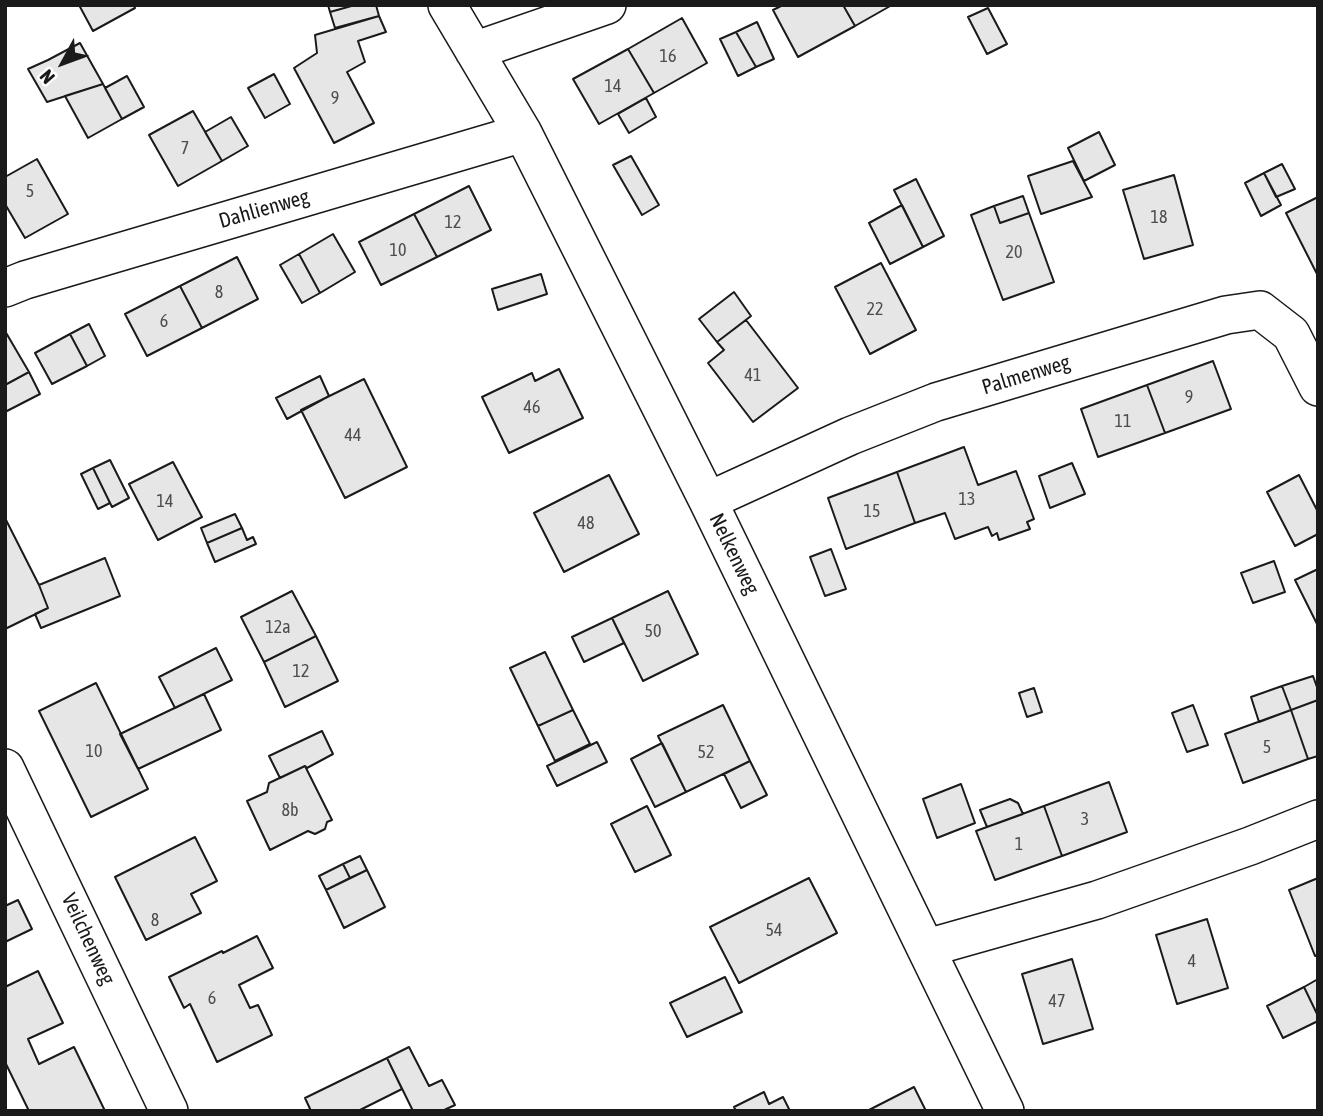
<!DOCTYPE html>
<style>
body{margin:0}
#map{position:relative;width:1323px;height:1116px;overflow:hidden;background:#fff;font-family:"Asap Condensed",sans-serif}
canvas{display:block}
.frame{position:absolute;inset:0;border:7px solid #1a1a1a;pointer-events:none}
.north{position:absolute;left:28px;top:28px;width:70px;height:70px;-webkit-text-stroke:5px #fff;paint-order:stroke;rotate:229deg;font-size:19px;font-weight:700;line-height:28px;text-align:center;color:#1a1a1a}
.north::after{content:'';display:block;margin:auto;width:24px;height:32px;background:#1a1a1a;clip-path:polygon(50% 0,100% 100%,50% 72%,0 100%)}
</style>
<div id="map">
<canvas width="1323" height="1116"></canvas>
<div class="frame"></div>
<div class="north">N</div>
</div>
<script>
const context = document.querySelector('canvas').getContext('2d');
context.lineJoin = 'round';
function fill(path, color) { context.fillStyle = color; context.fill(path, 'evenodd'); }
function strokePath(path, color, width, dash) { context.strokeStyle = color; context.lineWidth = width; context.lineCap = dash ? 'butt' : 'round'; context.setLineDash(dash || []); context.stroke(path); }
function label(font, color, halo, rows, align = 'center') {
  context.font = font + ' "Asap Condensed",sans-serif'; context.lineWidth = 5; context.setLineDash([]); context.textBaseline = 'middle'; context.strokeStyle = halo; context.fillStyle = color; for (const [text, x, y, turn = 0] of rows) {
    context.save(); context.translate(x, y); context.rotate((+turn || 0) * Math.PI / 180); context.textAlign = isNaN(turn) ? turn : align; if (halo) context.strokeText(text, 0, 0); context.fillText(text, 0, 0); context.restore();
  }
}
const building = new Path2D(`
 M79 5H134L135 8 93 31Z
 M328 5H355L330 12Z
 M355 5H376L379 16 335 28 330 12Z
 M783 5H843L855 26 798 57 773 10Z
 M843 5H892L855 26Z
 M988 8 1007 44 987 54 968 17Z
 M379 16 386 32 358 41 365 62 347 72 374 123 334 143 294 68 317 53 315 35Z
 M682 18 707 63 654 93 628 49Z
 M757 22 774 59 756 67 736 32Z
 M736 32 756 67 738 76 720 39Z
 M80 43 103 84 47 102 28 69 48 60Z
 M628 49 654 93 599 124 573 79Z
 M274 74 290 104 265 118 248 88Z
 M127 76 144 107 122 119 105 88Z
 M103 84 122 119 88 138 65 96Z
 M646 98 656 117 629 133 618 114Z
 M193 111 222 161 178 186 149 135Z
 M231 117 248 146 222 161 205 132Z
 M1099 132 1115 165 1084 181 1068 148Z
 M631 156 659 205 642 215 613 165Z
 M37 159 68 214 25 238 5 204V177Z
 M1073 161 1092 197 1041 214 1028 176Z
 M1282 164 1295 189 1276 197 1264 173Z
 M1264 173 1281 205 1261 216 1245 183Z
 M1174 175 1193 245 1144 259 1123 190Z
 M916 179 944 236 923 247 894 190Z
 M469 186 491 230 437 257 414 214Z
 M1023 196 1029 213 1000 223 994 206Z
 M1318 197V276L1286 213Z
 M902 205 923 247 890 264 869 223Z
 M994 206 1000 223 1029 213 1054 282 1003 300 971 215Z
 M414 214 437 257 381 285 359 242Z
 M333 234 355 272 320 293 299 254Z
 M299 254 320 293 302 303 280 265Z
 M237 257 258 299 202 328 180 286Z
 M881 263 916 330 870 354 835 287Z
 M541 274 547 294 498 310 492 289Z
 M180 286 202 328 147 356 125 314Z
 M734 292 751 316 717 342 699 319Z
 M746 320 798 388 753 422 708 363 724 350 717 342Z
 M89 324 105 356 87 366 70 334Z
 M5 331 29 372 5 385Z
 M70 334 87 366 52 384 35 353Z
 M1213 361 1231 409 1165 433 1147 385Z
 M559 369 583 418 509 453 482 397 532 373 535 381Z
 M29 372 40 394 5 412V385Z
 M320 376 329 396 287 419 276 398Z
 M364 379 407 467 345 498 301 410Z
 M1147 385 1165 433 1098 457 1081 409Z
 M964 447 978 485 1016 471 1034 519 1027 522 1030 529 999 540 997 533 992 536 988 527 955 539 945 513 915 523 897 472Z
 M110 460 129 498 112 507 93 468Z
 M173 462 202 517 158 540 129 484Z
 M1072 463 1085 494 1050 508 1039 476Z
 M93 468 110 503 98 509 81 474Z
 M897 472 915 523 846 549 828 498Z
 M609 475 639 534 564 572 534 513Z
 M1299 475 1318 512V534L1295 546 1267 492Z
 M235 514 242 528 207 543 201 528Z
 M5 518 39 585 48 608 5 629Z
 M242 528 247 540 253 537 256 544 215 562 207 543Z
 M831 549 846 589 825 596 810 557Z
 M105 558 120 596 41 628 35 614 48 608 39 585Z
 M1274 561 1285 592 1253 603 1241 573Z
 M1318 569V626L1295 580Z
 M292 591 316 636 264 662 241 617Z
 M668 591 698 654 643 681 612 618Z
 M612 618 624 643 584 662 572 637Z
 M316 636 338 681 285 707 264 662Z
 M216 648 232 680 175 708 159 677Z
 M545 652 573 710 538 726 510 668Z
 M1313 676 1318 690V700L1291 710 1282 686Z
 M96 683 148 789 91 817 39 711Z
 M1282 686 1291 710 1259 722 1251 697Z
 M1034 688 1042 712 1027 717 1019 693Z
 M204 694 221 730 138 769 120 734Z
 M1318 700V756L1308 759 1291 710Z
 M723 705 750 761 686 792 658 736Z
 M1193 705 1208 745 1187 752 1172 713Z
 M573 710 590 744 555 761 538 726Z
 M1291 710 1308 759 1243 783 1225 734Z
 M322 731 333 754 307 768 305 766 280 778 269 756Z
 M597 742 607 762 557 786 547 766Z
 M662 743 686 792 655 807 631 759Z
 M750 761 767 795 741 808 724 774Z
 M305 766 332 820 327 822 325 829 315 834 308 831 270 850 247 801 267 792 269 783Z
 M1109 782 1127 832 1062 856 1044 806Z
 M961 784 975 823 937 838 923 799Z
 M1010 799 1018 803 1023 814 987 827 980 810Z
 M647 806 671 855 635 872 611 824Z
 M1044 806 1062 856 995 880 976 831Z
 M195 837 217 881 191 894 201 913 146 940 115 877Z
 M360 856 367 870 350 878 343 864Z
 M343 864 350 878 326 890 319 876Z
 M367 870 385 907 344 928 326 890Z
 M809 878 837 933 739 983 710 927Z
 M1318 878V955L1315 956 1289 890Z
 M18 900 32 929 5 942V906Z
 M1207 919 1228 988 1177 1004 1156 935Z
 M257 936 273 968 239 985 250 1008 258 1005 272 1035 217 1062 190 1004 184 1008 169 977 222 951 223 953Z
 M1072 959 1093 1029 1043 1044 1022 974Z
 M38 971 63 1023 28 1039 39 1064 74 1047 105 1111H29L5 1062V987Z
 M725 977 742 1012 687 1037 670 1003Z
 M1318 979V1016L1304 987Z
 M1304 987 1318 1016V1021L1283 1038 1267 1006Z
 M409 1047 429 1086 442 1080 455 1105 442 1111H413L387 1058Z
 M387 1058 402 1089 358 1111H311L305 1098Z
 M914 1087 926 1111H867Z
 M764 1092 769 1104 783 1097 790 1111H736L734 1107Z`);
fill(building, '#e6e6e6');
strokePath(building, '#1a1a1a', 2);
const minor = new Path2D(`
 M447 5 523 133 708 501 1005 1111
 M474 51 607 5
 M5 288 25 280 523 133
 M708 501 850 436 936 402 1226 315 1260 310 1291 334 1318 387
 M5 768 169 1111
 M927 948 1097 900 1250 846 1318 819`);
strokePath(minor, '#1a1a1a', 40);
strokePath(minor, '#fff', 37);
label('18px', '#4d4d4d', null, [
 ["16",668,56],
 ["14",613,86],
 ["9",335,98],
 ["7",185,148],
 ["5",30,191],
 ["18",1159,217],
 ["12",453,222],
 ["10",398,250],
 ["20",1014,252],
 ["8",219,292],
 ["22",875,309],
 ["6",164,321],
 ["41",753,375],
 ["9",1189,397],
 ["46",532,407],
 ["11",1123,421],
 ["44",353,435],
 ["13",967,499],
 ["14",165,501],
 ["15",872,511],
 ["48",586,523],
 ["12a",278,627],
 ["50",653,631],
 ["12",301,671],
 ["5",1267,747],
 ["10",94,751],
 ["52",706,752],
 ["8b",290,810],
 ["3",1085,819],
 ["1",1019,844],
 ["8",155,920],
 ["54",774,930],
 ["4",1192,961],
 ["6",212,998],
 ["47",1057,1001]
]);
label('21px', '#1a1a1a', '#fff', [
 ["Dahlienweg",264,209,-16],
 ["Palmenweg",1026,375,-17],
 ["Nelkenweg",734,554,64],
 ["Veilchenweg",88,939,65]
]);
</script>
